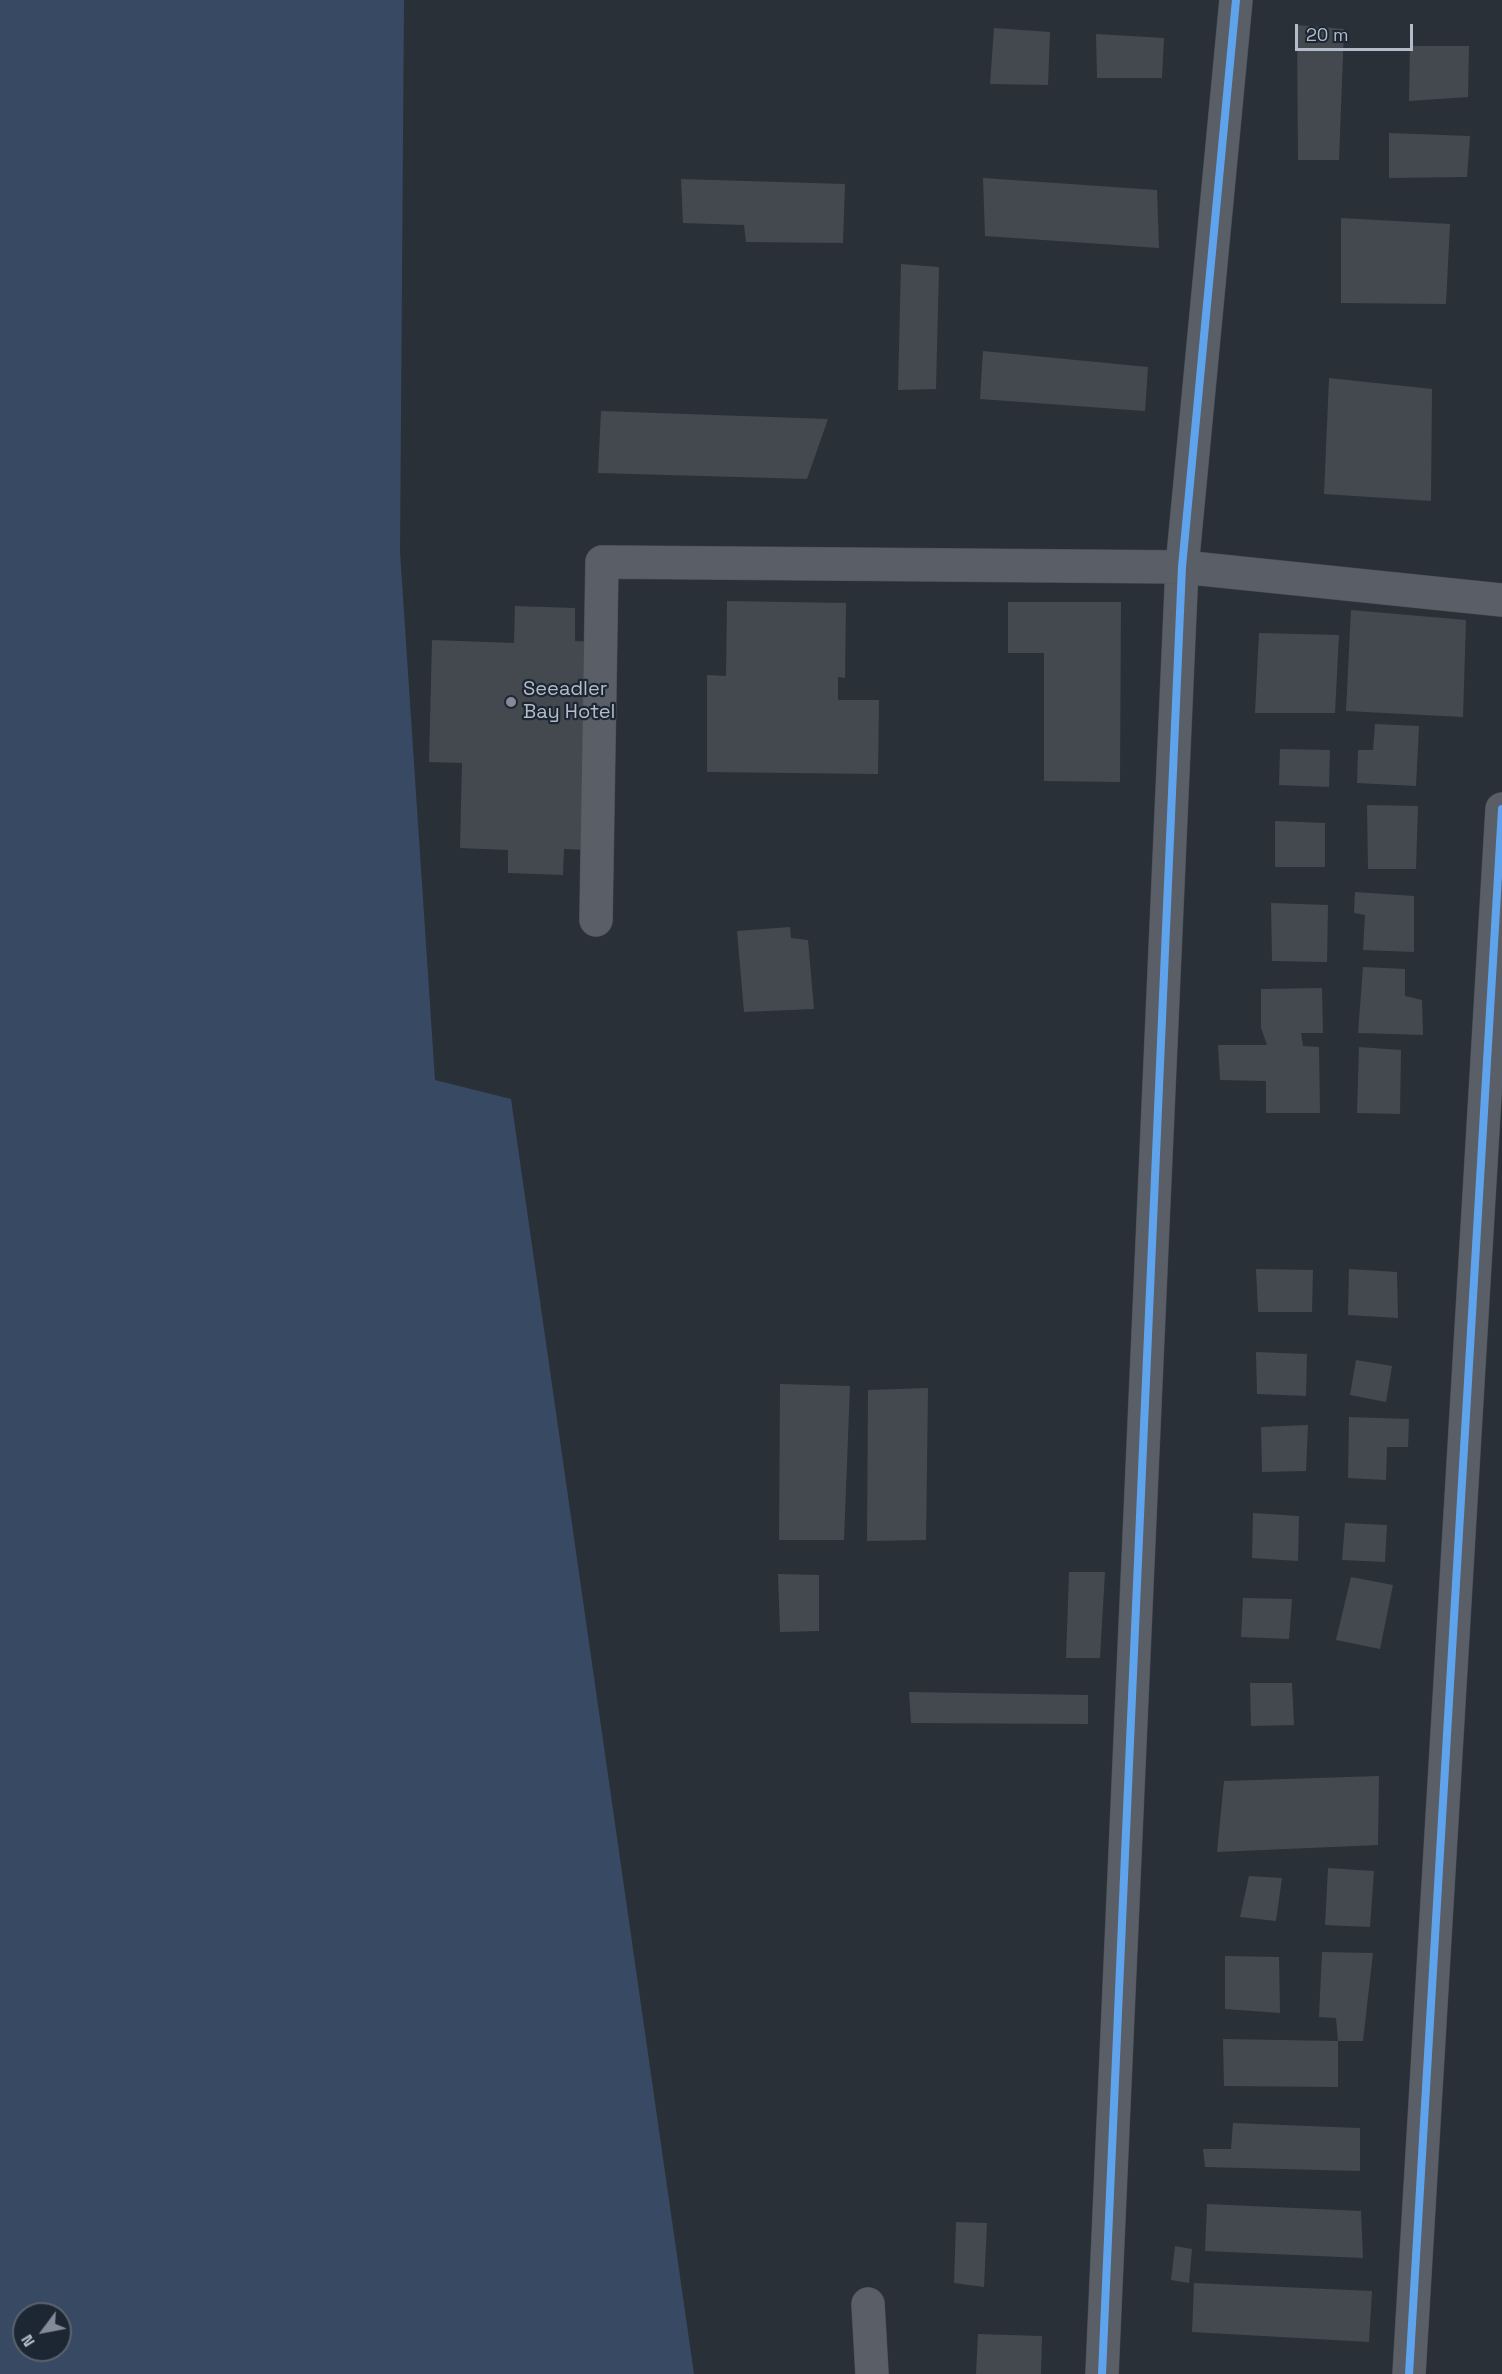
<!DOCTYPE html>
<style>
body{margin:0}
#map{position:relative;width:1502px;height:2374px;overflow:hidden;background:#2a3038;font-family:"Space Grotesk",sans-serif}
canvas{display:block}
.north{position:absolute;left:12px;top:2302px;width:60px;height:60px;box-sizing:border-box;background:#1d2633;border:2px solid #59626f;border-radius:50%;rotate:238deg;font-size:16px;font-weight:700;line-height:24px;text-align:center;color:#b4bcc9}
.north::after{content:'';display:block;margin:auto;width:21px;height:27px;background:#848b96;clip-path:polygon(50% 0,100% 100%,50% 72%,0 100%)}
.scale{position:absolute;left:1295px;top:24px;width:118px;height:27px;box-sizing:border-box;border:3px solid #b4bcc9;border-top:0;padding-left:8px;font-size:18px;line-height:21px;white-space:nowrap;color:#b4bcc9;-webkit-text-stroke:4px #1d2633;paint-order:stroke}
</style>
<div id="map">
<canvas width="1502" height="2374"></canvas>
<div class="north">N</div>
<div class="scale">20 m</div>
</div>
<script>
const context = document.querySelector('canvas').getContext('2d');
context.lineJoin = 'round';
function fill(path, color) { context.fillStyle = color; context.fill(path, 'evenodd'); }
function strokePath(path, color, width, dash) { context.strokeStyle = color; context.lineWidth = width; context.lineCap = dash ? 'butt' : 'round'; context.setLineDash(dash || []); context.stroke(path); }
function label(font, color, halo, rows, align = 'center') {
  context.font = font + ' "Space Grotesk",sans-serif'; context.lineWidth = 4.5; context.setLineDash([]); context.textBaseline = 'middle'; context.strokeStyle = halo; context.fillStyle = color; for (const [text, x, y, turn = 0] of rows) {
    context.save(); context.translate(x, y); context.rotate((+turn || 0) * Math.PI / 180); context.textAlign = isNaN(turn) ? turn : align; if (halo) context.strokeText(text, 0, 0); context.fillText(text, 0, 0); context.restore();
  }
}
fill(new Path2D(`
 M0 0H404L400 552 435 1080 511 1099 694 2374H0ZM24 2314H60V2350H24Z`), '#384963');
fill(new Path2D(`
 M1297 25 1344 29 1339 160H1298Z
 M994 28 1050 32 1048 85 990 84Z
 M1096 34 1164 38 1162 78H1097Z
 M1410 46H1469L1468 97 1409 101Z
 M1389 133 1470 136 1467 177 1389 178Z
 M983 178 1157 190 1159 248 985 236Z
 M681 179 845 184 843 243 746 242 744 225 683 223Z
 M1341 218 1450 224 1446 304 1341 303Z
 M901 264 939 267 936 389 898 390Z
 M983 351 1148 367 1145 411 980 399Z
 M1329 378 1432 389 1431 501 1324 494Z
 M601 411 828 419 807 479 598 473Z
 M727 601 846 603 845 678 838 677V700H879L878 774 707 772V675L726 676Z
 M1008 602H1121L1120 782 1044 781V653H1008Z
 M515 606 575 608V641L593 642 587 850 564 849 563 875 508 873V850L460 848 462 763 429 762 432 640 514 643Z
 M1351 610 1466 620 1463 717 1346 711Z
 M1259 633 1339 635 1335 713H1255Z
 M1375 724 1419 726 1416 786 1357 783 1358 750H1373Z
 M1280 749 1330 750 1329 787 1279 785Z
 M1367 805 1418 806 1416 869H1368Z
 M1275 821 1325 823V867H1275Z
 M1355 892 1414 896V952L1363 950 1365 915 1354 913Z
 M1271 903 1328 905 1327 962 1272 961Z
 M790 927 791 938 808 940 814 1009 744 1012 737 931Z
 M1363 967 1405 969V996L1422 1000 1423 1035 1358 1033Z
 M1322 988 1323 1033H1301L1303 1046 1319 1047 1320 1113H1266V1081L1220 1080 1218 1045H1267L1261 1028V989Z
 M1359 1047 1401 1050 1400 1114 1357 1113Z
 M1256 1269 1313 1270 1312 1312H1258Z
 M1349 1269 1397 1272 1398 1318 1348 1315Z
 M1256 1352 1307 1354 1306 1396 1257 1394Z
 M1356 1360 1392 1366 1386 1402 1350 1395Z
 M780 1384 850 1386 844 1540H779Z
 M928 1388 926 1540 867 1541 868 1390Z
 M1349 1417 1409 1419 1408 1447H1387L1386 1480 1348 1478Z
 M1308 1425 1306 1471 1262 1472 1261 1427Z
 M1253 1513 1299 1516 1298 1561 1252 1558Z
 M1345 1523 1387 1525 1385 1562 1342 1560Z
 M1069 1572H1105L1100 1658H1066Z
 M778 1574 819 1575V1631L780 1632Z
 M1351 1577 1393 1585 1380 1649 1336 1640Z
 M1243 1598 1292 1599 1289 1639 1241 1637Z
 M1250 1683H1292L1294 1725 1251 1726Z
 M909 1692 1088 1695V1724L911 1723Z
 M1379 1776 1378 1845 1217 1852 1224 1781Z
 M1328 1868 1374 1871 1370 1927 1325 1925Z
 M1249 1876 1282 1878 1276 1921 1240 1917Z
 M1322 1952 1373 1953 1363 2041H1338L1336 2018 1319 2017Z
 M1225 1956 1279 1957 1280 2013 1225 2009Z
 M1223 2039 1338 2041V2087L1224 2086Z
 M1233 2123 1360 2128V2171L1205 2167 1203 2149H1231Z
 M1207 2204 1361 2211 1363 2258 1205 2251Z
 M956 2222 987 2223 984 2287 954 2283Z
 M1175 2246 1192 2249 1189 2283 1171 2280Z
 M1194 2283 1372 2291 1369 2342 1192 2332Z
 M978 2334 1042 2336 1041 2374H976Z`), '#444950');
const minor = new Path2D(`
 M596 920 602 562 1182 567 1502 600
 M868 2304 872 2374
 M1102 2374 1182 567 1236 0
 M1409 2374 1502 809`);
strokePath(minor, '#484c53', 34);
strokePath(minor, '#5a5e66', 33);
strokePath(new Path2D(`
 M1102 2374 1182 567 1236 0
 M1409 2374 1502 809`), '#60a3ed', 8);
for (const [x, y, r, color] of [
 [511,702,6,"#848b96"]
]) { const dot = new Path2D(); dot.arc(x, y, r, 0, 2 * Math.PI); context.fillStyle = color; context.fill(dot); strokePath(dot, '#1d2633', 2); }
label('20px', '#b4bcc9', '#1d2633', [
 ["Seeadler",523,690],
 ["Bay Hotel",523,713]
], 'left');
</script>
